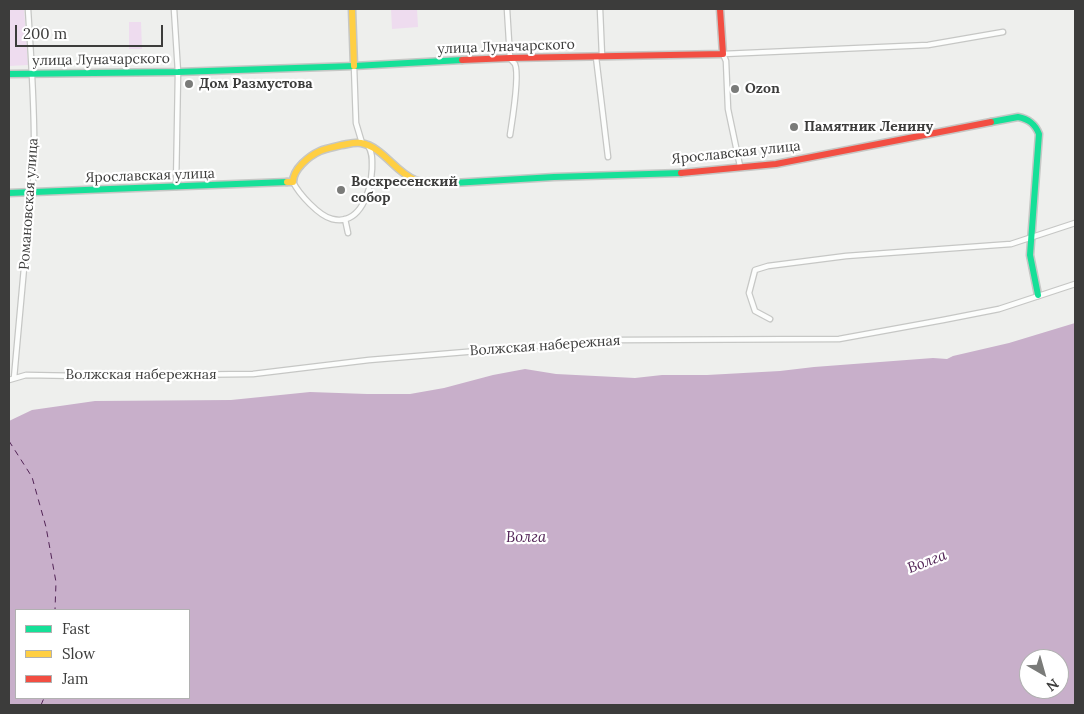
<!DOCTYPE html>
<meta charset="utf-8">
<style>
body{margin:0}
#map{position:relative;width:1084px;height:714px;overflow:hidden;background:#eeefed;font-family:Lora,serif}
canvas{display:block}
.frame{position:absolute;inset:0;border:10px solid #3c3c3b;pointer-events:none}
.legend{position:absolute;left:15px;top:609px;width:175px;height:90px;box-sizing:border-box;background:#fff;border:1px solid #b1b1b1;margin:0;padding:6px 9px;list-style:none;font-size:15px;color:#3c3c3b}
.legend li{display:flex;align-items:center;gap:10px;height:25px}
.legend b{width:25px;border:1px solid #b1b1b1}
.north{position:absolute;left:1019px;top:649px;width:50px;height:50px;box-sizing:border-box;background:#fff;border:1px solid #b1b1b1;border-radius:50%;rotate:142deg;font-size:14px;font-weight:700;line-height:20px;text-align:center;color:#3c3c3b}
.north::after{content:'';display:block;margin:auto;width:18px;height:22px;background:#7a7b79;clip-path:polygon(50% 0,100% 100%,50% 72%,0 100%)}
.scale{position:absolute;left:15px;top:25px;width:148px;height:22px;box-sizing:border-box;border:2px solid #3c3c3b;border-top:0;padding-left:6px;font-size:15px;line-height:18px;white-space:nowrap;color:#3c3c3b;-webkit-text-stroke:4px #fff;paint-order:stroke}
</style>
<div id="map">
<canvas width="1084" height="714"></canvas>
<div class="frame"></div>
<ul class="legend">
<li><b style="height:6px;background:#16e098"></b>Fast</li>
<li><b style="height:6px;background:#ffcf43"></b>Slow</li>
<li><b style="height:6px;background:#f24e42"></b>Jam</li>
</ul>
<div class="north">N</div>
<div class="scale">200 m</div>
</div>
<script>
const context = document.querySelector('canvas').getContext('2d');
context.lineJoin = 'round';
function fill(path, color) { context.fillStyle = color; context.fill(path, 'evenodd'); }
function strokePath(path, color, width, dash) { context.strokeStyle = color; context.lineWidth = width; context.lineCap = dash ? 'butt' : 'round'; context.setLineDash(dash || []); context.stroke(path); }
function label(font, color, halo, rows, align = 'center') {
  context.font = font + ' Lora,serif'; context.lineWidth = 4.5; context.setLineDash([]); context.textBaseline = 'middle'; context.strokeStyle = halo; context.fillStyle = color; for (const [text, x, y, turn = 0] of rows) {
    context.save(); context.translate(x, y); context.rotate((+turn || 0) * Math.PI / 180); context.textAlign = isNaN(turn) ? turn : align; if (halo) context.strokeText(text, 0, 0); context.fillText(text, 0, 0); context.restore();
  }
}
fill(new Path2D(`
 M9 9H24L28 65 9 66Z
 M391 9H417L418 27 392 29Z
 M129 22H141L142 49H129Z`), '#eedcef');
fill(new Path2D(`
 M1075 323V705H9V421L32 410 95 401 231 400 310 392 367 394H410L444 388 493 375 525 369 556 374 635 378 662 375H707L780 371 814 367 933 358 947 359 953 356 1009 343ZM16 610H189V698H16ZM1029 659H1059V689H1029Z`), '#c8afca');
strokePath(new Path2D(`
 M9 441 32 477 46 527 56 582 55 610
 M41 705 44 698`), '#522456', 1, [6, 5]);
const street = new Path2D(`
 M174 9 178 72 176 187
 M507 9 510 58C511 60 514 63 515 64 520 76 512 121 510 135
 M600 9 602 56
 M596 57 608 157
 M354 66 356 123 362 143
 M740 166 728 109 726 61 723 54 928 45 1003 32
 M293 182C299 194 319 216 332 219 361 226 371 190 372 169 372 161 373 153 368 146
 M345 219 348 233
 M770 319 755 311 749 293 755 270 768 266 846 256 1011 244 1075 223
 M14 378 30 202C34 187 33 172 34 156 35 107 31 58 28 9
 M9 380 26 375 81 376 253 374 369 360 538 346 618 340 839 339 943 320 999 309 1075 284`);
const fast = new Path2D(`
 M9 74 178 72 354 66 462 60
 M991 122 1018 117C1029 119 1035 124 1039 134L1030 255 1038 295
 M453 183 554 177 681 173
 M9 193 287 182`);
const slow = new Path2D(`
 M352 9 354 66
 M287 182H293C293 169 309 156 320 151 327 148 335 147 342 145 348 144 355 142 361 143 383 147 395 172 415 180 426 184 442 183 453 183`);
const jam = new Path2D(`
 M462 60 510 58 723 54 720 9
 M681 173 776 164 991 122`);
strokePath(street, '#c6c7c5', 7);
strokePath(fast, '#c6c7c5', 9);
strokePath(slow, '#c6c7c5', 9);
strokePath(jam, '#c6c7c5', 9);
strokePath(street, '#fcfdfc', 4.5);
strokePath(fast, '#16e098', 6);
strokePath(slow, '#ffcf43', 6);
strokePath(jam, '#f24e42', 6);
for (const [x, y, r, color] of [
 [189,84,5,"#7a7b79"],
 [735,89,5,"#7a7b79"],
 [794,127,5,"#7a7b79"],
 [341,190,5,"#7a7b79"]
]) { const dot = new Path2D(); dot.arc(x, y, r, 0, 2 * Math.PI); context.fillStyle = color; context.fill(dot); strokePath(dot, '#fff', 2); }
label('14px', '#3c3c3b', '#fff', [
 ["улица Луначарского",506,47,-2],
 ["улица Луначарского",101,60,-1],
 ["Ярославская улица",736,153,-6],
 ["Ярославская улица",150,176,-2],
 ["Романовская улица",29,204,-86],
 ["Волжская набережная",545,346,-4],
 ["Волжская набережная",141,375]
]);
label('bold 14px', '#3c3c3b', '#fff', [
 ["Дом Размустова",199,84],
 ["Ozon",745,89],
 ["Памятник Ленину",804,127],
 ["Воскресенский",351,182],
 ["собор",351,198]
], 'left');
label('italic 15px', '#522456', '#fff', [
 ["Волга",526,538],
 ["Волга",927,562,-21]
]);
</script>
